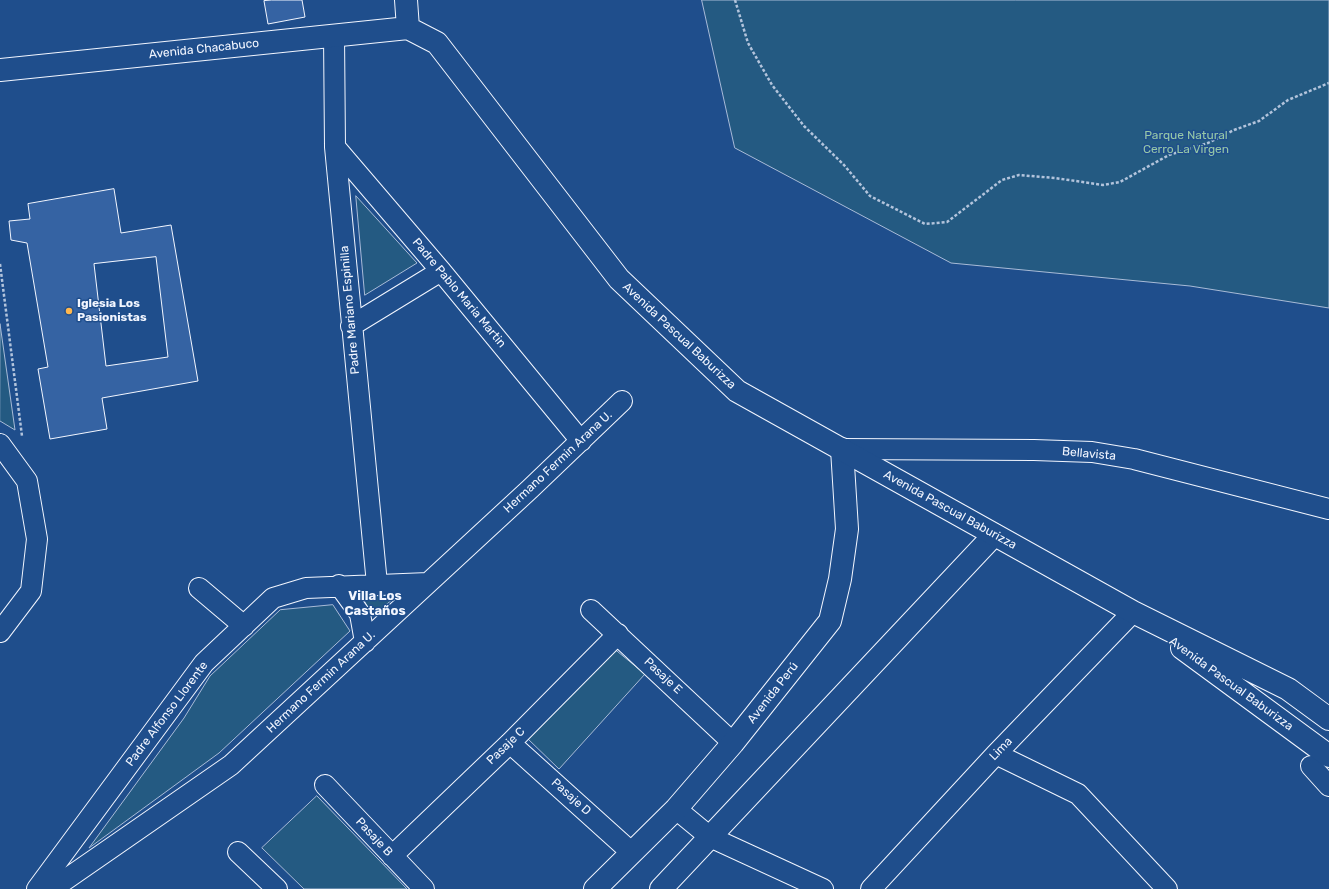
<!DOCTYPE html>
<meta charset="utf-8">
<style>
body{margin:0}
canvas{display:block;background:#1f4e8c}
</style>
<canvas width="1329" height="889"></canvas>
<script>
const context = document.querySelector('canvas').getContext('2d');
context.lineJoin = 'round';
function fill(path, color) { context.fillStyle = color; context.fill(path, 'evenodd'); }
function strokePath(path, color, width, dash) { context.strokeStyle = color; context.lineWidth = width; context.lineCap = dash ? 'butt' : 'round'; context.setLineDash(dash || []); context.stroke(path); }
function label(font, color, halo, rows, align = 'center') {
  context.font = font + ' Rubik,sans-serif'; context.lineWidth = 3; context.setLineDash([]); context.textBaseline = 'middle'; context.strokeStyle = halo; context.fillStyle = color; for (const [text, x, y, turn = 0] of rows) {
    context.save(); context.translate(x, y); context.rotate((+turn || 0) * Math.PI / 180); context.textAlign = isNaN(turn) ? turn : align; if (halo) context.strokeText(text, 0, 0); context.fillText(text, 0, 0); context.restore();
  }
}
const green = new Path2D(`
 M702 0H1329V308L1190 286 951 263 735 148Z
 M356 196 417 263 365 295Z
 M0 324 15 430 0 421Z
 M362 595H398L372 616Z
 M333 605 350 631 219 753 89 848 184 718 210 676 280 610Z
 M612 647 645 674 559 769 527 738Z
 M317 796 407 889H304L262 848Z`);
fill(green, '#245a82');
strokePath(green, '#a8bbd7', 1);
const building = new Path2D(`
 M272 0H302L305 17 268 24 264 1Z
 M114 189 121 233 171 225 198 381 102 398 107 429 50 439 38 369 48 367 27 243 11 240 9 221 30 219 28 204ZM156 257 168 357 106 366 94 264Z`);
fill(building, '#3563a3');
strokePath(building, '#f2f6ff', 1);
const minor = new Path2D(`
 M334 35 335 147 377 584
 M335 147 441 271 581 441
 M351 326 441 271
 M0 444 27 481 37 539 31 591 0 632
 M842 449 1034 450 1092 452 1134 459 1329 509
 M339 585 360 614 365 642
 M199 588 244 626
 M591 610 733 743
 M510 743 631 852
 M996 754 1078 794 1167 889
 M1311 766 1329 786
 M325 785 424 889
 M676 809 710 837 823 889
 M238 852 277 889
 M392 856 510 743 618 634
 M37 889 204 663 273 598 306 588 428 583
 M52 889 231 765 530 489 622 401
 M871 889 996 754 1133 612`);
const tertiary = new Path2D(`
 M595 889 676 809 733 743 830 621 840 579 847 529 842 449
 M661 889 994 535`);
const secondary = new Path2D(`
 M406 0 408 28
 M408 28 437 43 619 279 737 391 1133 612 1288 689 1329 719
 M0 70 408 28
 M1182 648 1329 756`);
strokePath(minor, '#f2f6ff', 22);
strokePath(tertiary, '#f2f6ff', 24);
strokePath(secondary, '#f2f6ff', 24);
strokePath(new Path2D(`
 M735 0 748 43 772 85 804 126 844 165 870 196 925 224 947 222 1002 180 1019 175 1055 178 1103 185 1120 182 1169 155 1208 143 1234 130 1259 121 1288 100 1329 83
 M0 264 22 436`), '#b3c4dc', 2.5, [3, 2]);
strokePath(minor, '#1f4e8c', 20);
strokePath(tertiary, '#1f4e8c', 22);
strokePath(secondary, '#1f4e8c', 22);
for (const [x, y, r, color] of [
 [69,311,4,"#ffb74d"]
]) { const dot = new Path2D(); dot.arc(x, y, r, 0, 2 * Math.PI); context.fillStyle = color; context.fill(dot); strokePath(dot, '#1f4e8c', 1.5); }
label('12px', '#f2f6ff', '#1f4e8c', [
 ["Avenida Chacabuco",204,49,-6],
 ["Padre Pablo Maria Martin",459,293,50],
 ["Padre Mariano Espinilla",350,310,-95],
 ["Avenida Pascual Baburizza",679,336,43],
 ["Bellavista",1089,454,5],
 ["Hermano Fermin Arana U.",558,462,-43],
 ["Avenida Pascual Baburizza",950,510,29],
 ["Pasaje E",663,676,43],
 ["Hermano Fermin Arana U.",321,682,-43],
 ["Avenida Pascual Baburizza",1231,684,36],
 ["Avenida Perú",773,693,-52],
 ["Padre Alfonso Llorente",167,714,-53],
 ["Pasaje C",506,746,-44],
 ["Lima",1001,749,-46],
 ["Pasaje D",571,797,42],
 ["Pasaje B",374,837,47]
]);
label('12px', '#97c8a6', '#1f4e8c', [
 ["Parque Natural",1186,136],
 ["Cerro La Virgen",1186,150]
]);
label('bold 12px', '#f2f6ff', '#1f4e8c', [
 ["Iglesia Los",77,304],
 ["Pasionistas",77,318]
], 'left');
label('bold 13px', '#f2f6ff', '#1f4e8c', [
 ["Villa Los",375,596],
 ["Castaños",375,611]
]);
</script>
